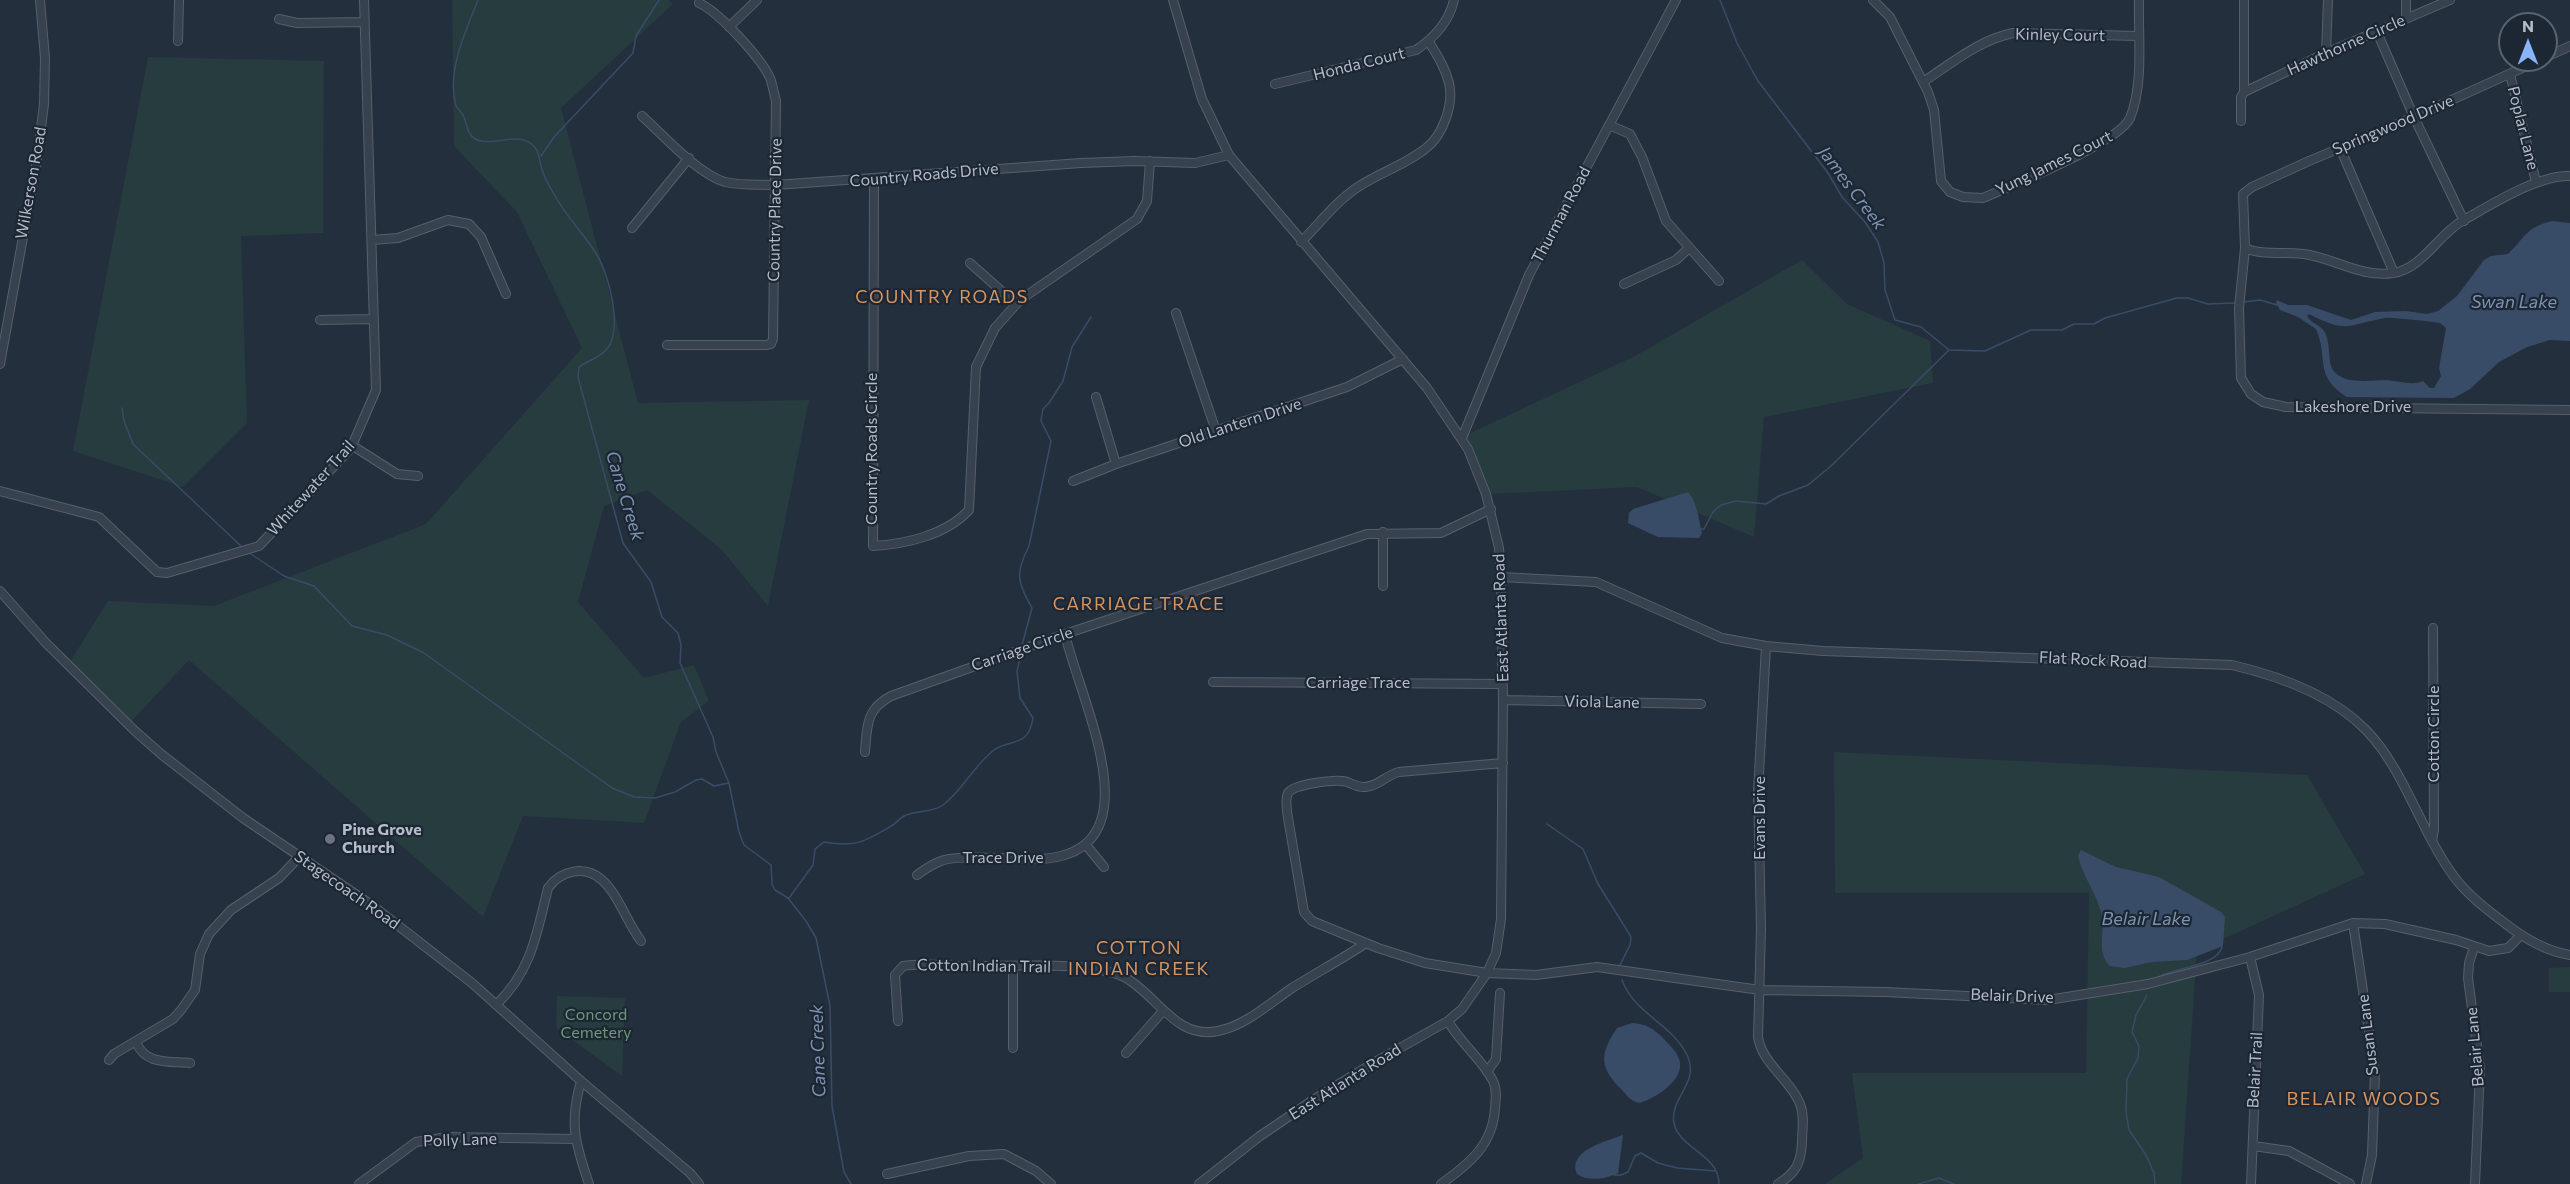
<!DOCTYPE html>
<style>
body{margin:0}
#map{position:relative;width:2570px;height:1184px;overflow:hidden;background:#242f3e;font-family:Commissioner,sans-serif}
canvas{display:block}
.north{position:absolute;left:2498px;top:12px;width:60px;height:60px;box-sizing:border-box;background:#1d2633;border:2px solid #59626f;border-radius:50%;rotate:0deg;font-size:16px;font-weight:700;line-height:24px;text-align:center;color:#b4bcc9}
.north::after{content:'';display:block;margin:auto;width:21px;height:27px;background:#8ab4f8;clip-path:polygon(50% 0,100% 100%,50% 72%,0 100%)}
</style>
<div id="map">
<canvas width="2570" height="1184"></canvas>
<div class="north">N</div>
</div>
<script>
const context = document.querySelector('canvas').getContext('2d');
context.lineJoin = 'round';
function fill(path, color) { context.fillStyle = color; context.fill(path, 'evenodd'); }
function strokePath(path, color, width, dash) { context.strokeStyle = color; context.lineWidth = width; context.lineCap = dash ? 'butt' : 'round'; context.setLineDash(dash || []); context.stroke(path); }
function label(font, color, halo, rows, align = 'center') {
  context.font = font + ' Commissioner,sans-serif'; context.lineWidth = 4.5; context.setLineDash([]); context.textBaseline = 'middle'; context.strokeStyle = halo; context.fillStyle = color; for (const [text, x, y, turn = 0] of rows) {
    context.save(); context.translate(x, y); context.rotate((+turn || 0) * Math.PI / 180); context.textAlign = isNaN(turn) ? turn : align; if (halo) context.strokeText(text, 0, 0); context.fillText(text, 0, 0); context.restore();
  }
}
fill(new Path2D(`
 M452 0H668L673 4 561 108 638 403 809 400 768 606 721 549 647 490 604 506 578 602 644 678 694 665 709 701 681 722 644 823 523 816 483 917 189 660 128 725 68 665 108 601 214 606 426 524 582 348 517 212 454 146Z
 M148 57 324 61 323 233 241 236 247 423 183 487 73 451Z
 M1802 260 1847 304 1930 341 1933 383 1764 417 1754 537 1637 487 1489 494 1462 437 1635 356Z
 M1834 752 2307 775 2365 874 2197 951 2181 1184H1825L1863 1158 1852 1073H2086L2089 893H1835Z
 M2570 967V992H2549V968Z
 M557 996 625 998 622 1076 556 1028Z`), '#263c3f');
fill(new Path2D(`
 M2552 221 2570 223V341L2550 340 2527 347 2499 362 2470 389 2454 398 2347 397C2313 376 2329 358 2316 329L2298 317 2280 310 2276 303 2277 300 2288 305H2307L2351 320 2375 312 2406 311 2427 314 2438 311 2457 296 2484 260 2491 256 2508 254C2525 238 2526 227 2552 221ZM2309 314C2348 334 2346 325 2385 318 2389 317 2435 322 2440 323L2446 328 2439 368 2441 376 2434 388H2430L2423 381C2412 386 2398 381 2387 380 2369 380 2335 387 2330 362 2329 354 2329 343 2326 335 2323 325 2311 324 2307 316Z
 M1688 492C1697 501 1699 521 1702 533L1699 538 1658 537 1628 523 1629 513 1633 509Z
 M2081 850 2116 867 2159 877 2221 912 2225 917 2223 946 2187 960 2152 962 2125 968 2110 966C2096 953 2105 933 2102 917 2098 894 2083 878 2078 856Z
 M1632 1023C1647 1024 1654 1029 1664 1039 1670 1046 1679 1053 1680 1063 1682 1082 1654 1099 1639 1103 1630 1101 1626 1094 1620 1088 1598 1066 1601 1052 1617 1028Z
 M1623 1135 1618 1173C1606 1179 1588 1182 1577 1174 1567 1150 1608 1141 1623 1135Z`), '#394c67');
strokePath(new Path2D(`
 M478 0C466 30 446 73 456 106 458 110 462 112 464 117 466 122 467 129 470 134 482 152 513 131 530 143 540 150 538 156 541 166 543 177 551 189 557 199 568 219 585 235 597 255 609 275 624 331 606 350 599 358 587 361 579 367L578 377 623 543 651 582 662 617 678 633 681 645 680 663 713 737 716 752 729 783 739 832 744 845 771 865 772 884 775 890 788 898 806 921 816 938 830 1006 832 1106 844 1172 851 1184
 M1720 0 1737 43 1758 81 1828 173 1842 197 1865 222 1878 242 1884 263 1885 290 1895 320 1921 327 1949 350 1985 351 2031 330H2062L2074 324H2094L2105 318 2177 298H2188L2208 304 2236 303
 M541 156 554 137 633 53 636 36 659 0
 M2244 302 2260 300 2277 305
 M122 408 124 421 133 444 242 547
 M1701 529H1704L1713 512 1721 505 1736 501 1766 504 1779 496 1808 485 1831 466 1948 351
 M248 552 284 576 314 586 352 626 387 635 424 653 612 788 634 797 655 798 675 792 696 780 702 779 714 786 729 783
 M1022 645 1032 608C1017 582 1015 573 1029 546L1051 441 1041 421 1043 409 1049 403 1063 381 1072 347 1091 317
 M1547 824 1583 849 1598 884 1625 927 1631 937 1630 945 1620 965
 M789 898 813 865 815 849 824 842C856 848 866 841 893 825 897 822 900 818 904 816 916 810 932 813 943 805 963 790 974 765 994 750 1010 738 1028 749 1033 718L1020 698 1017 671 1021 654
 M2155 979C2172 967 2217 967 2222 947
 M1622 980C1634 1013 1670 1023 1686 1053 1702 1083 1669 1097 1674 1123 1679 1149 1719 1154 1719 1184
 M2147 995 2136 1015 2132 1032 2139 1046 2138 1058 2127 1079 2126 1112 2129 1130 2146 1155 2154 1173 2155 1184
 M1614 1175H1621L1628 1172 1635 1156 1641 1153 1658 1163 1677 1168 1716 1171
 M1918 1184 1939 1178 1954 1184`), '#394c67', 1.5);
const minor = new Path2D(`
 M1173 0 1202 99 1229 155 1427 388 1468 449 1486 494 1499 548 1501 577 1503 700 1501 919 1496 953 1487 973 1462 1009 1448 1021 1375 1062 1316 1098 1260 1136 1199 1184
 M1873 0 1890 17 1928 92 1934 110 1941 181 1950 192 1963 197 1983 198C2012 185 2119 143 2130 118 2144 85 2138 36 2139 0
 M279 19 297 23 364 22
 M2406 19V0
 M729 27 757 0
 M2377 32 2414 117 2464 221
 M178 41 179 0
 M2326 53 2328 0
 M2546 57 2570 46
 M2540 60 2414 117 2309 161 2252 187 2243 194 2245 248 2239 308 2241 378 2251 394 2263 402 2286 407 2570 410
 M2510 74 2536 182
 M1923 82C1952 63 1979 40 2013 33L2138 36
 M1275 84 1416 50C1434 38 1449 22 1454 0
 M2244 92 2326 53 2450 0
 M642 116C664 136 698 174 725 182 742 186 760 184 776 185L1081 163 1135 161 1195 163 1229 155
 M2241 121V97L2244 92V0
 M1609 125 1630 134 1642 157 1666 221 1719 281
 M2340 148 2394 273
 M874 179 873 546C906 544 946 535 969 510L976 367 995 328 1020 300 1137 219 1147 201 1150 161
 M632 228 689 158
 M372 240 398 238 448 220 469 224 481 237 506 294
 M1301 242C1320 223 1338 199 1361 185 1382 172 1406 164 1425 149 1443 136 1454 104 1449 83 1445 67 1437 55 1429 42
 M2245 248C2262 256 2285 251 2304 254 2334 258 2361 278 2393 273 2422 269 2438 235 2462 221 2489 206 2539 174 2570 176
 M970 263 1016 304
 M1624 284 1676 260 1689 248
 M1176 313 1216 431
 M320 320 374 319
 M667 345H766L771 344 773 339 776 101C774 94 773 86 770 78 761 58 719 12 699 3
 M0 364 37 160 44 104 45 58 40 0
 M1096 397 1116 464
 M1462 438 1529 275 1676 0
 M353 446 397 474 418 476
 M1073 481 1116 464 1347 387 1403 359
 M0 491 99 517 157 572 167 573 259 546 351 448 376 390 364 0
 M1501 577 1596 582 1722 638 1766 646 1823 651 2232 665C2279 676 2332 695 2366 730 2405 770 2421 833 2455 878 2468 895 2485 908 2502 921 2522 937 2544 951 2570 955
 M1383 586V532
 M0 591 46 643 135 731 161 754 243 818 373 906 472 983 581 1081 690 1173 699 1184
 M1766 646 1758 792 1761 928 1758 1037C1762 1064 1791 1080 1800 1104 1805 1116 1802 1130 1802 1142 1801 1163 1796 1173 1778 1184
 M1213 682 1502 684
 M1503 700 1701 704
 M865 752C867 726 866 709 891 696L1065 634 1367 534 1441 533 1491 509
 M1503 763 1399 772C1386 775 1379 786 1365 787 1356 788 1351 782 1343 781 1332 780 1294 784 1288 793 1285 799 1287 806 1287 812L1304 912 1312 921 1378 948 1425 963 1487 973 1536 975 1597 967 1760 990 1885 992 2048 1000 2148 984 2250 957 2353 923 2385 924 2456 940 2489 951 2508 948 2521 935
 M2432 841 2434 830 2433 628
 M1086 845 1104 867
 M917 875C924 870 932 864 941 861 955 855 1005 858 1022 859 1167 867 1081 705 1065 634
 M2353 923 2375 1072 2372 1155 2366 1184
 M2474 947 2469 963 2468 978 2480 1069 2475 1184
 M2250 957 2259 995 2251 1184
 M497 1004C532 970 537 932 548 888 561 870 585 865 602 880 618 894 628 924 641 941
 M898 1021 895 975 903 966C923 962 946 966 967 966 1009 967 1088 960 1124 977 1157 994 1175 1040 1218 1031 1245 1026 1270 1003 1292 988 1316 973 1342 959 1366 943
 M136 1042C145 1065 169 1061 190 1063
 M1013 1048V967
 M1126 1053 1163 1011
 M109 1060 114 1054 173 1019 181 1010 195 990 200 954 209 934 231 910 279 878 299 857
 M1487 1072 1496 1059 1500 993
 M581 1081C569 1123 575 1143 589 1184
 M2253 1146 2289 1151 2350 1184
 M887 1174 969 1156 1004 1154 1036 1171 1051 1184
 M359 1184 416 1142 447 1137 575 1139
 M1441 1184C1469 1164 1493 1145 1495 1108 1496 1099 1497 1089 1493 1081 1482 1059 1460 1043 1448 1021`);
strokePath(minor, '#565f6c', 10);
strokePath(minor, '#38414e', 8);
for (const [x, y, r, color] of [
 [330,839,6,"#6b7280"]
]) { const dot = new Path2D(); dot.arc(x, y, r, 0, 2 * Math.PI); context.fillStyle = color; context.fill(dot); strokePath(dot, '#1d2633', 2); }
label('16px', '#b4bcc9', '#1d2633', [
 ["Kinley Court",2060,35,1],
 ["Hawthorne Circle",2346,45,-24],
 ["Honda Court",1359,64,-14],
 ["Springwood Drive",2393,125,-23],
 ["Poplar Lane",2523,128,76],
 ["Yung James Court",2054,163,-26],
 ["Country Roads Drive",924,175,-5],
 ["Wilkerson Road",31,183,-80],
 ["Country Place Drive",775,210,-89],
 ["Thurman Road",1561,215,-62],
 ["Lakeshore Drive",2353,407],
 ["Old Lantern Drive",1240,423,-18],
 ["Country Roads Circle",872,449,-90],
 ["Whitewater Trail",311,488,-48],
 ["East Atlanta Road",1501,618,-92],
 ["Carriage Circle",1022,649,-19],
 ["Flat Rock Road",2093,660,3],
 ["Carriage Trace",1358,683],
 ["Viola Lane",1602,702,1],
 ["Cotton Circle",2434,734,-90],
 ["Evans Drive",1760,818,-90],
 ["Trace Drive",1003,858],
 ["Stagecoach Road",347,890,35],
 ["Cotton Indian Trail",984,966,1],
 ["Belair Drive",2012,996,2],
 ["Susan Lane",2368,1035,-97],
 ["Belair Lane",2475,1047,-95],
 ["Belair Trail",2255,1070,-87],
 ["East Atlanta Road",1345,1082,-32],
 ["Polly Lane",460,1140,-2]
]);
label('bold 16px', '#b4bcc9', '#1d2633', [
 ["Pine Grove",342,830],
 ["Church",342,848]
], 'left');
label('16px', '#6b9a76', '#1d2633', [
 ["Concord",596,1015],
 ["Cemetery",596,1033]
]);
label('italic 18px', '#7c92b1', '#1d2633', [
 ["James Creek",1852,188,53],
 ["Swan Lake",2514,302],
 ["Cane Creek",625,496,73],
 ["Belair Lake",2146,919],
 ["Cane Creek",818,1051,-92]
]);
context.letterSpacing = '1.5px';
label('18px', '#d59563', '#1d2633', [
 ["COUNTRY ROADS",942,297],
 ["CARRIAGE TRACE",1139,604],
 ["COTTON",1139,948],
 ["INDIAN CREEK",1139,969],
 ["BELAIR WOODS",2364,1099]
]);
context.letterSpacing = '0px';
</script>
